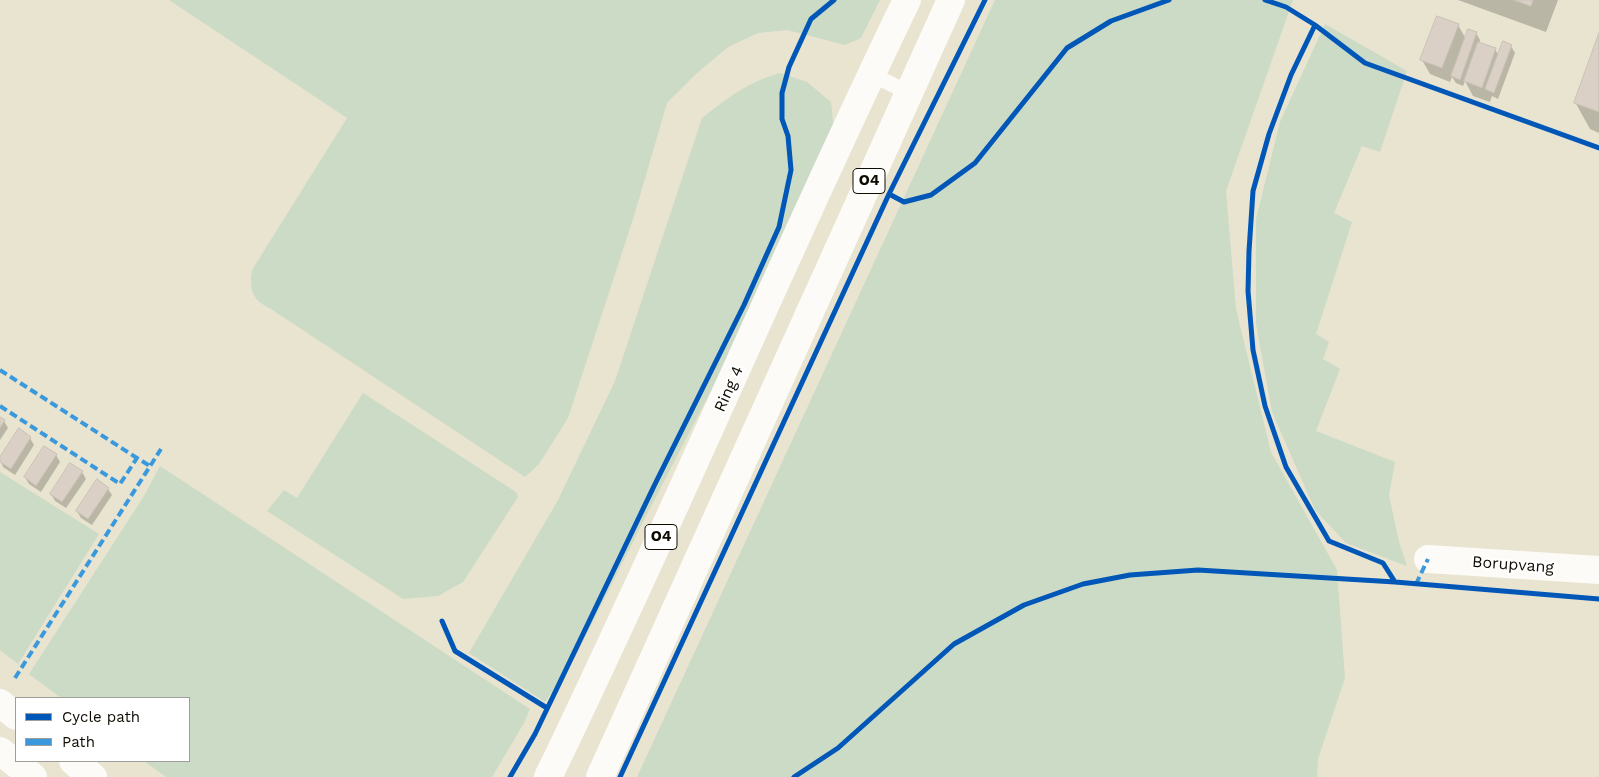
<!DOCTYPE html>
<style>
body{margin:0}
#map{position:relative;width:1599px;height:777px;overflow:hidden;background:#e8e4d0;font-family:"Work Sans",sans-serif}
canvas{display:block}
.legend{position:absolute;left:15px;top:697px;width:175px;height:65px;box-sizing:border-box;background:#fff;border:1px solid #9f9e9a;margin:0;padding:6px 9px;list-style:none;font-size:15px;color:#0e0c02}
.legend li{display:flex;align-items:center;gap:10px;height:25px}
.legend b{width:25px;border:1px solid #9f9e9a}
</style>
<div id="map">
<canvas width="1599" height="777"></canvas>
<ul class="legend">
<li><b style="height:6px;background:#0057b8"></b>Cycle path</li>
<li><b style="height:6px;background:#3a99dd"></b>Path</li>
</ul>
</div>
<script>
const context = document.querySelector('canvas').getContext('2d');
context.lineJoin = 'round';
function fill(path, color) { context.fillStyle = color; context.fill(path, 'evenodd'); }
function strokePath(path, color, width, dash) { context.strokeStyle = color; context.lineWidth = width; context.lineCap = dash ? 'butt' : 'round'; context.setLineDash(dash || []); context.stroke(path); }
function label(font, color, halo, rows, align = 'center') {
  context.font = font + ' "Work Sans",sans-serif'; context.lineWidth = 4.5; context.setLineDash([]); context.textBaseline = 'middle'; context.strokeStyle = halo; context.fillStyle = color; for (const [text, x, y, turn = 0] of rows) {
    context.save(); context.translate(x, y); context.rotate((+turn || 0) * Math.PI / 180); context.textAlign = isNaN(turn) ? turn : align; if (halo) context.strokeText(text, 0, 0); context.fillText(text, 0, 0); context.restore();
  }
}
fill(new Path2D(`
 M169 0H880L861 38 845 45 787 30 758 33 728 47 696 74 667 103 634 216 568 418 539 464 525 477 271 309C252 300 249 290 252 270L347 118Z
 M995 0H1293L1226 191 1236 309 1271 452 1337 570 1345 678 1318 759 1317 777H637Z
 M1325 24 1407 71 1380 152 1362 146 1334 213 1352 222 1316 334 1329 342 1323 359 1340 369 1316 431 1395 462 1389 495 1399 542 1407 566 1346 543 1315 510 1272 412 1256 324V219L1280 122Z
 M780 73 807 82 831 102 834 131 744 327 644 520 575 657 545 702 469 653 558 500 615 381 702 118C729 97 746 83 780 73Z
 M363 393 516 492 518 497 463 582 438 596 403 599 267 511 284 490 297 498Z
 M160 466 530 709 524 723 492 777H166L144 761H189V698H61L29 674 144 496Z
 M0 472 99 534 18 664 0 650Z`), '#cbdbc6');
fill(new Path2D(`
 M1458 0H1558L1546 32Z
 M1458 25 1466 39 1476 33 1480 40 1479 44 1495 49 1499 56 1511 46 1515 53 1498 99 1492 96 1490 102 1473 96 1465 81 1463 86 1456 83 1452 77 1450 82 1430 74 1422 60Z
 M1599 37V133L1590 129 1575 102Z
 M0 419 4 421 8 428 0 440Z
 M30 438 34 445 15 475 3 467 0 459Z
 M56 455 60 462 41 492 29 484 25 477Z
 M82 472 86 479 66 508 55 501 51 494Z
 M108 489 112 495 92 525 81 518 77 511Z`), '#0003');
const building = new Path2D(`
 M1514 0H1533L1531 6Z
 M1437 16 1459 24 1442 68 1420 60Z
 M1468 29 1477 32 1460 80 1451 76Z
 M1599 33V112L1574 103Z
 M1503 41 1512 45 1494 93 1485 89Z
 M1478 42 1496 48 1482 88 1464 81Z
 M0 417 5 420 0 428Z
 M19 428 31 437 11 469 0 462V457Z
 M44 446 57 454 36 486 24 477Z
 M70 463 83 471 62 502 50 494Z
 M97 479 109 488 88 519 76 511Z`);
fill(building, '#dad0c5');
strokePath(building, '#c9c0b5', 1);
strokePath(new Path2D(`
 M871 74 909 93`), '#fcfbf8', 15);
strokePath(new Path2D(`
 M1428 559 1599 570`), '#fcfbf8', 28);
strokePath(new Path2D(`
 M0 703 16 716
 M0 751 33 777
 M73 761 93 777`), '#fcfbf8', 28);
strokePath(new Path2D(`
 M548 777C579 714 608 650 638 586 728 391 813 194 907 0
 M600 777 951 0`), '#fcfbf8', 28);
strokePath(new Path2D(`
 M0 370 137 458
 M0 406 120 484 137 458 150 466
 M1416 584 1428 559
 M15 678 161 449`), '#3a99dd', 4, [8, 4]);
strokePath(new Path2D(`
 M1265 0 1286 7 1315 25 1365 63 1599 148
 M1315 25 1291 75 1269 134 1253 191 1249 251 1248 291 1253 350 1265 406 1286 467 1329 541 1383 563 1395 582 1599 599
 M889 194 904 202 931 195 975 163 1067 48 1111 21 1169 0
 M442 621 455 651 547 708
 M510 777 535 734 655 484 744 305 779 227 791 170 788 136 782 119V93L789 67 811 19 834 0
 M620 777 889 194 985 0
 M794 777 838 748 954 644 1024 605 1083 584 1130 575 1198 570 1395 582`), '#0057b8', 5);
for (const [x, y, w] of [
 [869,181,32],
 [661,537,32]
]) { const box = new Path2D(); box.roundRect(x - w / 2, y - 12.5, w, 25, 4); context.fillStyle = '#fff'; context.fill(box); strokePath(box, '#0e0c02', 1); }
label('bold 15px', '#0e0c02', null, [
 ["O4",869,181],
 ["O4",661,537]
]);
label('16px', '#0e0c02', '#fff', [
 ["Ring 4",729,389,-66],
 ["Borupvang",1513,565,4]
]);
</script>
